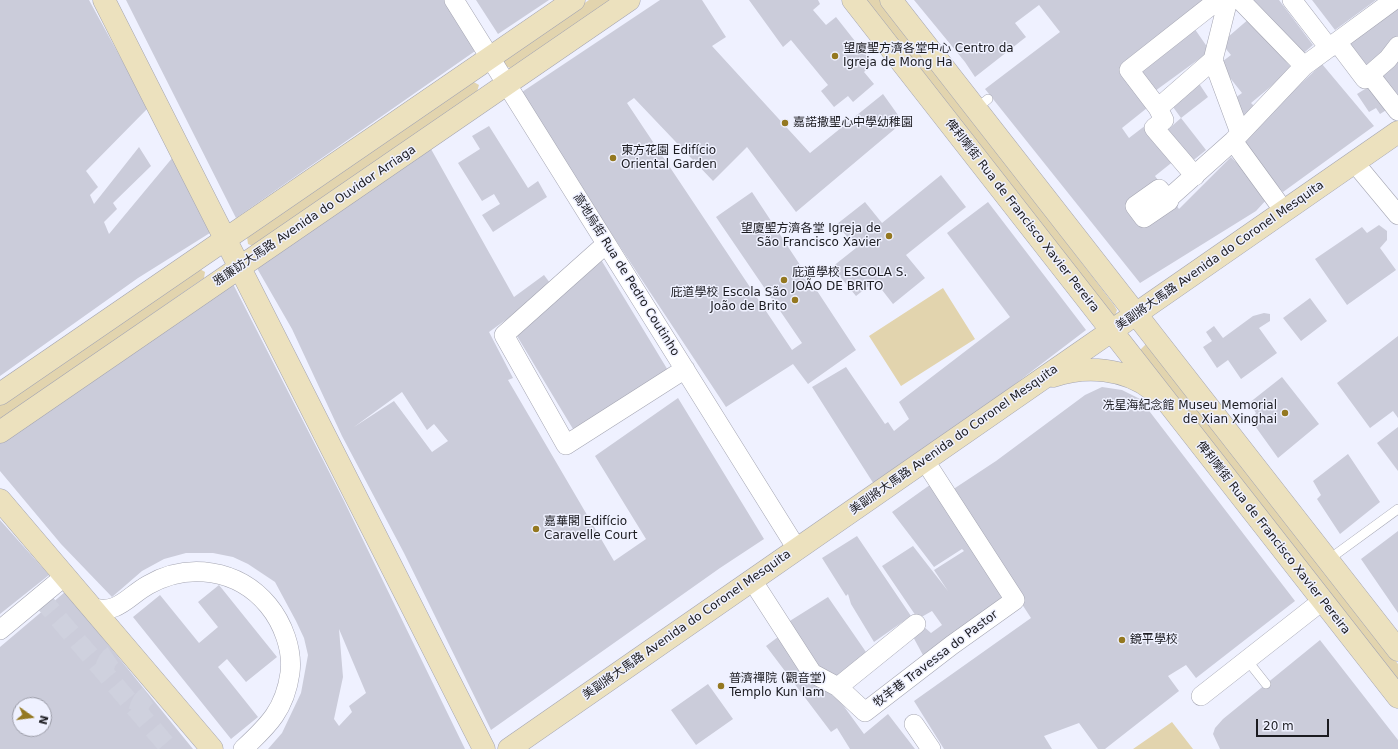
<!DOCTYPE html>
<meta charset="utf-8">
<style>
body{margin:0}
#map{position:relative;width:1398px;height:749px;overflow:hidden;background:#eff1ff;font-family:"DejaVu Sans",sans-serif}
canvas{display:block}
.north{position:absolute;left:12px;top:697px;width:40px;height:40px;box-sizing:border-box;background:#eff1ff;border:1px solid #9a9ba6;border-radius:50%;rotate:104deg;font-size:11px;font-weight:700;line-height:16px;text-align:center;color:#1b1b20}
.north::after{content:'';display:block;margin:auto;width:14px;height:18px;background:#947820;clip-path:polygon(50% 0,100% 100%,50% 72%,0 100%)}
.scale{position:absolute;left:1256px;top:719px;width:73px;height:18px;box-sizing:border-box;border:2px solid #1b1b20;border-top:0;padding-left:5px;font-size:12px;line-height:14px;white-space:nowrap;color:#1b1b20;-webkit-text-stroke:3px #eff1ff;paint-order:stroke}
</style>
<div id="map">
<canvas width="1398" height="749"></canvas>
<div class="north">N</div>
<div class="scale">20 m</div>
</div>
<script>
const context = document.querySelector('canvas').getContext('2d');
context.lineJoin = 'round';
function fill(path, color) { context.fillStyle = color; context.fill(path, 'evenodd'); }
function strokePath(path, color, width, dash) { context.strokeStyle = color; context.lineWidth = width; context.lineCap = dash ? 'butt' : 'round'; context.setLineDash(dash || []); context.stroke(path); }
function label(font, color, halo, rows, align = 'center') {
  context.font = font + ' "DejaVu Sans","Noto Sans SC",sans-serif'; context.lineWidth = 3; context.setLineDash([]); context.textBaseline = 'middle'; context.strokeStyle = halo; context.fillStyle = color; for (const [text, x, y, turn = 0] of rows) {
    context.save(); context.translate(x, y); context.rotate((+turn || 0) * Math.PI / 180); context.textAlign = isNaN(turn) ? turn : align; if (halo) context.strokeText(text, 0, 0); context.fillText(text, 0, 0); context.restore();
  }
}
fill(new Path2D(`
 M589 0H611L515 66 510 68 505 66 503 63 506 57Z
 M865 0H881L1114 305 1117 310 1115 316H1112Z
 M472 81 479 85 477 92 253 246 248 244 247 237Z
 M198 268 205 272 204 278 0 420V405Z
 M943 288 975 339 901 386 869 336Z
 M1146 344 1153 348 1398 664V686L1141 356V349Z
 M1172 722 1193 749H1133Z`), '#e2d4ae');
fill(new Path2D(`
 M0 0H89L148 108 86 171 98 187 90 195 94 204 139 147 151 166 113 203 117 209 104 222 109 234 173 157 213 231 138 278 0 376Z
 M126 0H445L478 49 236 218Z
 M476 0H549L498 34Z
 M660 0H702L726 37 712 46 810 153 883 94 903 122 796 212 747 147 713 181 634 98 627 103 792 350 802 343 716 217 752 192 856 350 808 384 793 364 726 407 519 94Z
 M749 0H818L820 4 813 10 826 25 836 17 873 64 864 72 874 84 853 102 848 96 834 107 821 91 828 85 791 40 783 47Z
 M914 0H1208L1209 1 1119 72 1147 108 1122 128 1129 138 1146 125 1175 160 1155 176 1179 209 1231 157 1258 185 1268 198 1256 211 1140 283 985 89 1060 32 1039 5 1015 23 1026 37 975 77 965 62Z
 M1252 0H1279L1313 45 1299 57Z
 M1312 0H1376L1335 30Z
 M1398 0V36L1389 48 1368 68 1348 42Z
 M1250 18 1292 69 1251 103 1255 107 1245 116 1232 100 1242 93 1219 64 1231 55 1221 43Z
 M1192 25 1210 51 1155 91 1137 66Z
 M1398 58V104L1377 78Z
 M1322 64 1374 126 1283 192 1239 141Z
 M1196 79 1208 97 1181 118 1168 100Z
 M1373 84 1388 109 1380 114 1376 108 1369 112 1357 94Z
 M1181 118 1206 150 1190 163 1164 133Z
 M489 126 528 188 538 181 547 197 493 232 482 215 500 204 494 194 482 201 458 163 480 149 472 136Z
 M431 149 514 297 544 275 550 283 521 309 489 332 513 378 508 380 614 561 646 539 595 456 678 398 764 539 720 568 491 730 404 553 342 436 292 329 254 263 342 202ZM402 392 427 430 434 424 448 441 432 452 394 401 354 427Z
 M941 175 966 207 906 255 925 278 893 304 875 281 856 296 832 267 856 248 837 224 865 202 882 223Z
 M988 202 1086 330 877 489 812 387 846 367 885 424 888 422 894 431 909 419 899 402 1010 317 947 233Z
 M1379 225 1387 231V240L1380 248 1396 270 1347 305 1315 259 1362 227 1367 233Z
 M600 258 669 372 573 429 517 336Z
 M232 282 344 501 465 749H268L282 733 301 693 308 655 304 638 296 621 275 582 248 564 233 557 213 553H186L164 559 142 571 112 597 61 544 0 471V438ZM339 629 366 693 349 706 352 712 339 726 334 719 343 677Z
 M1310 298 1327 321 1301 341 1283 318Z
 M1264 313 1270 314V321L1259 328 1277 353 1241 379 1228 360 1217 368 1203 347 1212 341 1206 332 1214 326 1223 338 1253 316Z
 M1398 336V418L1393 411 1370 428 1337 383Z
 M1282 377 1319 424 1278 458 1250 419 1256 413 1249 403Z
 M1102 387 1122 390 1140 399 1295 601 1196 678 1186 665 1168 676 1179 691 1105 749H1098L1079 723 1044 736 1052 749H944L914 701 1031 618 949 492 996 461 1085 395Z
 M1398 427V471L1377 443Z
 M1348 454 1380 502 1340 534 1317 499 1321 495 1313 481Z
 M934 482 1006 597 924 657 911 633 923 626 931 633 942 625 932 611 918 619 882 566 913 546 948 591 934 570 964 551 962 549 934 567 892 512Z
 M0 520 49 575 0 614Z
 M1398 531V613L1361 559Z
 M857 536 911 616 874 642 851 604 848 594 846 596 822 558Z
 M219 585 277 657 246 682 227 659 218 667 258 717 231 739 133 617 160 595 199 643 218 627 198 602Z
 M65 592 76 605 193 749H0V647ZM20 705H44V729H20Z
 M828 597 866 652 833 681 819 672 785 624Z
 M778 637 823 692 825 690 840 701 864 734 888 714 915 749H850L837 728 831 732 766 646Z
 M1320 640 1398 740V749H1220L1213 734 1215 728 1223 719Z
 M708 684 733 719 696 745 671 710Z`), '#cbccda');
strokePath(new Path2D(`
 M40 597 170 749
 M104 671C106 657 114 652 128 650
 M138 711C141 698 149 692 162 691`), '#cfd1de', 19, [19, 10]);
const lane = new Path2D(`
 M976 109 988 99
 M1328 560 1398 509
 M1247 660 1266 684`);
const street = new Path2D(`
 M454 0 797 549
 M1228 0 1213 60 1240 133
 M1240 0 1304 66
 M1292 0 1329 48
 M1337 42 1365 79 1388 59 1398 46
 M1370 75 1398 111
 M1158 108 1129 70 1218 0
 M1233 141 1284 211
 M1354 162 1398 215
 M1195 176 1154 128 1164 120 1158 108 1213 60
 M1159 189 1169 201 1144 218 1135 206Z
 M1168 199 1233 141 1304 66 1394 0
 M606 244 504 335 566 445 685 369
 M752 580 812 673 838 687 865 712 952 645 1015 600 925 461
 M91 607C117 616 128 596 148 585 188 562 238 569 268 605 283 623 293 650 290 673 285 709 269 725 243 749
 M0 630 65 576
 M838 687 916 624
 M1201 696 1322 601
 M914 724 931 749`);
const secondary = new Path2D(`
 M104 0 484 749
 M853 0 1398 697
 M891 0 1398 650
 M1053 376C1086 365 1125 368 1153 390
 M0 394 574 0
 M0 432 629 0
 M0 500 212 749
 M509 749 1398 132`);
strokePath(lane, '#a4a5b2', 10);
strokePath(street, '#a4a5b2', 20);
strokePath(secondary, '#a4a5b2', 23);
strokePath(lane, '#fff', 9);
strokePath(street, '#fff', 19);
strokePath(secondary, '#ece1be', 22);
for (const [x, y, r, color] of [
 [835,56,4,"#947820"],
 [785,123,4,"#947820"],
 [613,158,4,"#947820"],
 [889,236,4,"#947820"],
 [784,280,4,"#947820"],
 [795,300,4,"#947820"],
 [1285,413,4,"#947820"],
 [536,529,4,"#947820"],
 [1122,640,4,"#947820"],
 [721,686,4,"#947820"]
]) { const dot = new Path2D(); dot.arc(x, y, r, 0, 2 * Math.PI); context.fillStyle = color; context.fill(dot); strokePath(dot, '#eff1ff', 1.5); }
label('12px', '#1b1b20', '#eff1ff', [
 ["望廈聖方濟各堂中心 Centro da",843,49],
 ["Igreja de Mong Ha",843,63],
 ["嘉諾撒聖心中學幼稚園",793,123],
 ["東方花園 Edifício",621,151],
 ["Oriental Garden",621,165],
 ["望廈聖方濟各堂 Igreja de",881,229,"right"],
 ["São Francisco Xavier",881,243,"right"],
 ["庇道學校 ESCOLA S.",792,273],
 ["JOÃO DE BRITO",792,287],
 ["庇道學校 Escola São",787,293,"right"],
 ["João de Brito",787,307,"right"],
 ["冼星海紀念館 Museu Memorial",1277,406,"right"],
 ["de Xian Xinghai",1277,420,"right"],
 ["嘉華閣 Edifício",544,522],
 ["Caravelle Court",544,536],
 ["鏡平學校",1130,640],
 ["普濟禪院 (觀音堂)",729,679],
 ["Templo Kun Iam",729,693]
], 'left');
label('12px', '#1b1b20', '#eff1ff', [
 ["雅廉訪大馬路 Avenida do Ouvidor Arriaga",315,216,-34],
 ["俾利喇街 Rua de Francisco Xavier Pereira",1022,216,52],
 ["美副將大馬路 Avenida do Coronel Mesquita",1220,256,-35],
 ["高地烏街 Rua de Pedro Coutinho",626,275,58],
 ["美副將大馬路 Avenida do Coronel Mesquita",954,440,-35],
 ["俾利喇街 Rua de Francisco Xavier Pereira",1273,538,52],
 ["美副將大馬路 Avenida do Coronel Mesquita",687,625,-35],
 ["牧羊巷 Travessa do Pastor",936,659,-37]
]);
</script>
